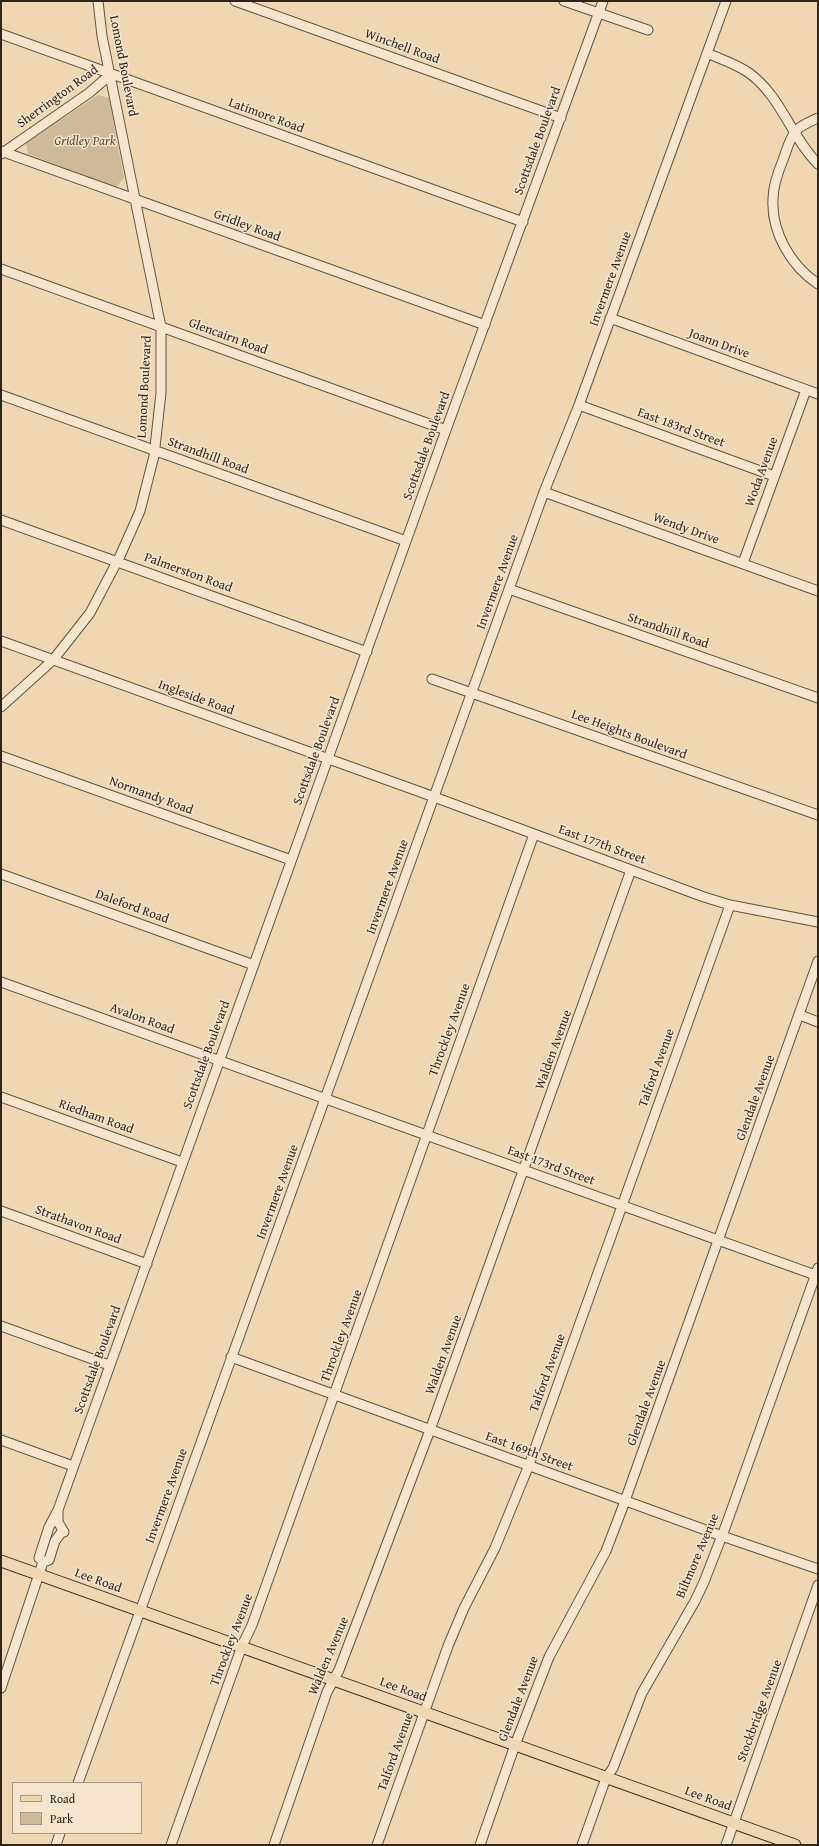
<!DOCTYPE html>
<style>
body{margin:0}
#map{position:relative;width:819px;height:1846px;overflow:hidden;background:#f0d7b2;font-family:"Gentium Book Plus",serif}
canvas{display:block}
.frame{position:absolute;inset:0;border:2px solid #2e251d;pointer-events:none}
.legend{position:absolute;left:12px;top:1782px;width:130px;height:52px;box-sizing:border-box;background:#f5e5cd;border:1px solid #a59887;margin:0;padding:5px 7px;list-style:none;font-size:12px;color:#2e251d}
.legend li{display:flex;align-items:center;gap:8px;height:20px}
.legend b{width:20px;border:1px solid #a59887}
</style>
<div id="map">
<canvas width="819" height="1846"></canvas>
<div class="frame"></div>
<ul class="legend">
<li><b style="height:5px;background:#f0d7b2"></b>Road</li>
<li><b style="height:11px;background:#cfb999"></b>Park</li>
</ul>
</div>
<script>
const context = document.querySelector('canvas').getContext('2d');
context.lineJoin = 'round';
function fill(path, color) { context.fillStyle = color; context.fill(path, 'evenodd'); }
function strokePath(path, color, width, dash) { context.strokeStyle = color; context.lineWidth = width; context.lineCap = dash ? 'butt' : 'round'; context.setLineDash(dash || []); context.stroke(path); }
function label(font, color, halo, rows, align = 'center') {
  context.font = font + ' "Gentium Book Plus",serif'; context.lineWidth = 3; context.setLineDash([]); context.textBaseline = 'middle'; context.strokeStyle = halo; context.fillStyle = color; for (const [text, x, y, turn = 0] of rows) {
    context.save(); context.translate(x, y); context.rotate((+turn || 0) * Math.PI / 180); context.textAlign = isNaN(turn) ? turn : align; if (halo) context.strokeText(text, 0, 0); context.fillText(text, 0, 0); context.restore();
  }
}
fill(new Path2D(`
 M98 95 109 98 124 178 116 187 28 154 26 143Z`), '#cfb999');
const minor = new Path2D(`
 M235 1 561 118
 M564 1 648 30
 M1 34 523 222
 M707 53C720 59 737 64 749 73 781 96 791 137 818 164
 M818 118C811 121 799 126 795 132 789 140 786 152 783 160 778 172 773 186 773 199 771 232 791 266 818 284
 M1 151 485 325
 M1 154 89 93 111 74
 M1 269 446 430
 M610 318 818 394
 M1 395 406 541
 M579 405 774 476
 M544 492 818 591
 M1 520 367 652
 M743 563 806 390
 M509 589 818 698
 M1 641 426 794 704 897 730 905 818 922
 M432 679 818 815
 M1 707 53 660 90 613 120 556 140 511 154 456 161 393V327L102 36 98 1
 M1 756 291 860
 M1 874 254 965
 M1 982 818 1276
 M800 1015 818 1022
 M1 1097 182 1162
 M1 1211 147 1264
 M1 1326 109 1365
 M231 1357 722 1536 818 1569
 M1 1440 73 1466
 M43 1562 39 1558 49 1527 58 1510 446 430 603 1
 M1 1688 43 1562 49 1560 55 1541 61 1533 64 1532 58 1522V1510
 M78 1783 431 805 544 492 579 405 726 1
 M56 1845 60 1833
 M171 1845 242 1646 252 1625 534 834
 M274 1845 327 1692 339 1670 430 1430 631 870
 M377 1845 448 1646 464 1608 495 1548 529 1465 730 905
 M480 1845 515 1745 549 1657 606 1551 622 1509 818 961
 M582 1845 606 1778 613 1768 642 1693 695 1601 704 1582 725 1528 818 1268
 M726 1845 818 1585`);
const major = new Path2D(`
 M1 1561 795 1845`);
strokePath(minor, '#5e5242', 11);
strokePath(major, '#2e251d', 13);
strokePath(minor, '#f5e5cd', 9);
strokePath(major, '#f0d7b2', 11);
label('13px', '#2e251d', '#f5e5cd', [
 ["Winchell Road",402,47,20],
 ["Lomond Boulevard",123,66,79],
 ["Sherrington Road",58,97,-36],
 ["Latimore Road",266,116,20],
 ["Scottsdale Boulevard",538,141,-70],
 ["Gridley Road",247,226,20],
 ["Invermere Avenue",611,279,-70],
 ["Glencairn Road",228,337,20],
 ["Joann Drive",719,344,20],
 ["Lomond Boulevard",145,387,-87],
 ["East 183rd Street",681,428,20],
 ["Scottsdale Boulevard",427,446,-70],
 ["Strandhill Road",208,456,20],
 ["Woda Avenue",762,472,-70],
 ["Wendy Drive",686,529,20],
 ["Palmerston Road",188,573,20],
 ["Invermere Avenue",498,582,-70],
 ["Strandhill Road",668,631,19],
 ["Ingleside Road",196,698,20],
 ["Lee Heights Boulevard",629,735,20],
 ["Scottsdale Boulevard",317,751,-70],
 ["Normandy Road",151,796,20],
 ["East 177th Street",602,845,20],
 ["Invermere Avenue",388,887,-70],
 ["Daleford Road",132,907,20],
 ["Avalon Road",142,1019,20],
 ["Throckley Avenue",450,1030,-70],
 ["Walden Avenue",554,1050,-70],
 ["Scottsdale Boulevard",207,1055,-70],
 ["Talford Avenue",657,1068,-70],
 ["Glendale Avenue",756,1098,-70],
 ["Riedham Road",96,1117,20],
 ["East 173rd Street",551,1166,20],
 ["Invermere Avenue",278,1192,-70],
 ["Strathavon Road",78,1225,20],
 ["Throckley Avenue",342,1336,-70],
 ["Walden Avenue",444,1355,-70],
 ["Scottsdale Boulevard",98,1360,-70],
 ["Talford Avenue",548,1373,-70],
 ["Glendale Avenue",647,1403,-70],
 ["East 169th Street",529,1452,20],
 ["Invermere Avenue",167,1496,-70],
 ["Biltmore Avenue",698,1556,-67],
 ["Lee Road",98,1581,20],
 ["Throckley Avenue",232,1640,-69],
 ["Walden Avenue",329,1656,-67],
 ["Lee Road",403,1690,20],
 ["Glendale Avenue",519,1699,-69],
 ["Stockbridge Avenue",760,1711,-70],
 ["Talford Avenue",396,1752,-70],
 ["Lee Road",708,1799,20]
]);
label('italic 13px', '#564a3c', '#f5e5cd', [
 ["Gridley Park",85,142]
]);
</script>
